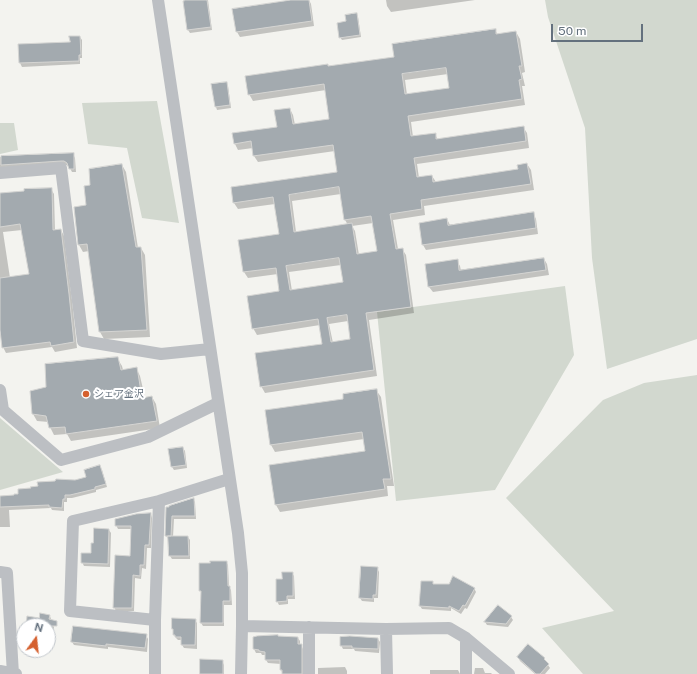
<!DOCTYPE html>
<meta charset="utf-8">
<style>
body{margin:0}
#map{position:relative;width:697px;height:674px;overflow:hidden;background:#f3f3ef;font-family:"Public Sans",sans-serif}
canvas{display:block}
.north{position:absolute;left:16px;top:618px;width:40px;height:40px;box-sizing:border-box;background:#fff;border:1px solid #c1c6cb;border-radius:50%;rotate:15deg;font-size:11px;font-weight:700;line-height:16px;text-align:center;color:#64717e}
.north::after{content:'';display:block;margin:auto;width:14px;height:18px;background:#d5602e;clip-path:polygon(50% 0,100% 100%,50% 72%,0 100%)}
.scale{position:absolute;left:551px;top:24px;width:92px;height:18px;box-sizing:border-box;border:2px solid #64717e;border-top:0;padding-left:5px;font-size:12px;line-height:14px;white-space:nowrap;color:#64717e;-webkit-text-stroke:3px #fff;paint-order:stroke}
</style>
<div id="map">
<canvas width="697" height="674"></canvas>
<div class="north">N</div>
<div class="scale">50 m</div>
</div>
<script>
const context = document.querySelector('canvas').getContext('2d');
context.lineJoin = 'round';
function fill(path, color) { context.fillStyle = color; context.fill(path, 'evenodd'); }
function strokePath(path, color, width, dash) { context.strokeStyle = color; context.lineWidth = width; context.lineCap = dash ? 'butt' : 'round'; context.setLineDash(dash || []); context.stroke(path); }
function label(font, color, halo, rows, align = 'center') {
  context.font = font + ' "Public Sans","Noto Sans JP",sans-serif'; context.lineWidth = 4; context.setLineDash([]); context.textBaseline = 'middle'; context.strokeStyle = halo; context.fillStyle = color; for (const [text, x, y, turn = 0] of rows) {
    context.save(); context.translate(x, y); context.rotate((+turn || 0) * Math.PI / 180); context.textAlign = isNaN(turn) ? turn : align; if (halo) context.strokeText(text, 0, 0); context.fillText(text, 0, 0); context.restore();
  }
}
fill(new Path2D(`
 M545 0H697V339L607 369 592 258 585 128 548 17Z
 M157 101 179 223 142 218 127 148 88 144 82 103Z
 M0 123H14L18 150 0 154Z
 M565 286 574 355 495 490 396 501 377 312Z
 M697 375V674H583L542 628 614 611 506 498 603 400 644 383Z
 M0 418 63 472 0 490Z`), '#d2d8cf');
fill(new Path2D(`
 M185 0H208L212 30 190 33 188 30Z
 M298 0H309L311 4 314 26 240 37 237 32Z
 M386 0H475L391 12 387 6Z
 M357 15 358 17 361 37 342 40 340 37 347 22Z
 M495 30 498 35 516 32 520 39 525 72 522 73 525 86H522L525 105 411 122 413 137 435 134 438 140 523 127 527 133 529 148 417 164 419 178 432 176 436 182 519 170 527 164 531 170 534 190 424 206 425 215 393 220 398 249H402L406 255 414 313 369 320 377 376 265 393 261 386 323 344 320 325 257 335 253 328 280 292 278 274 248 278 244 272 239 241 280 235 275 204 238 209 234 203 338 172 335 151 258 162 254 156 253 148 238 150 235 144 278 127 290 109 293 115 295 125 330 120 326 90 253 101 249 94 328 65 329 67 395 57ZM448 74 450 89 407 95 405 80ZM341 194 345 220 348 225 296 232 292 201ZM373 223 378 252 359 255 355 231 352 226ZM341 265 344 283 292 291 289 272ZM348 321 351 340 333 343 329 324Z
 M80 37 82 40V58H80V64L22 67 20 63 19 45 71 43Z
 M226 83 228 86 231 108 217 110 216 107Z
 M73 154 75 158 76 172H72L69 166 63 164 0 169V157Z
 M122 165 126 172 138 248H141L145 255 150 337 104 339 100 332 89 251 83 252 79 245 75 208 87 206 91 186Z
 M51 189 54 194 55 231 61 230 64 236 72 300 77 348 55 352 52 347 6 353 3 347 0 322V194ZM22 230 30 275 10 278 3 232Z
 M533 213 536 219 538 234 426 250 423 245 447 219 450 225Z
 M544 259 547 264 549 275 433 292 429 287 426 265 457 261 460 266 461 271Z
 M117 358 122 366 123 370 136 368 140 376 145 398 152 397 156 404 160 428 71 441 67 434 54 435 50 427 49 422 37 421 33 414 47 387Z
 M376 390 381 397 394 486H387L388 496 280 512 276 505 270 466 366 452 364 439 275 452 271 445 344 400Z
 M183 448 185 451 187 468 174 470 172 467Z
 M100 467 102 470 107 487 96 490V492L72 498H67V502H64V511L52 510 51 508 9 510 10 527H0V497L19 495 32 489 76 481 88 477Z
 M193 499 195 502 196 519H174L173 537H188L190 540V559H172L170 556 168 539 166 536 170 506Z
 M151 514 152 518 151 548H147L146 569 142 568 141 579 135 578 134 611H116L114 607 131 557 132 529H118L116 525Z
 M109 530 111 533 110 567 84 566 82 562 92 554Z
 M226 562 228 565 229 587 231 590 232 605H224V626H203L201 623 202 593 200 590 211 564Z
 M377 568 379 572 378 598H374V602L362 601 360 598Z
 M292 573 294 576 295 599H288V604L279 605 277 601 283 580Z
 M432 582 434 585 474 588 476 592 467 609 465 608 461 614 451 608V611L422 609 420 606Z
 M498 606 511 617 513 620 508 627 487 625 485 622Z
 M50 616 51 619V622L54 627 52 638 51 637 50 641 48 640V626H27L40 619Z
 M195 620 197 623V649L184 648 182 645V640H178L176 638 174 635V631L173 629Z
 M146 635 148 639 147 652 108 647V649L74 645 72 642Z
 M298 638 300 641V645H301L303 649V674H283L281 670V664L268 663 266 660V655H262L261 653H256L254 649Z
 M378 639 380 642 379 653 355 651 354 649H343L341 645Z
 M518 657 544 659 550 668 545 674H535L520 661Z
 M222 661 224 665V674H201Z
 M345 667 347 671V674H318V668Z
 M475 668H483L485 673H491L492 674H474Z
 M430 670H458L460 674H430Z`), '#0003');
const building = new Path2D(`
 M184 0H207L211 27 187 30 183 1H184Z
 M291 0H309L312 21 236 32 232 9Z
 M357 13 360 35 339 38 337 23 346 21 345 15Z
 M496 29V34L516 31 522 66H519L522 79 519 80 522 99 408 116 411 136 436 133V139L524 126 526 141 414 158 417 177 432 175 433 182 518 169 517 165 527 163 531 184 421 200 422 209 390 214 396 249 403 248 411 307 366 313 374 370 260 387 255 353 322 344 318 319 252 329 247 296 279 291 276 268 243 272 238 240 279 234 273 197 233 203 231 187 337 172 333 145 253 156 251 141 234 144 232 133 277 127 274 110 290 108 293 124 329 119 324 84 248 95 245 76 328 64V66L394 57 392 44ZM446 68 449 88 405 94 402 74ZM339 187 344 220 371 216 377 251 357 254 352 223 294 232 289 195ZM339 258 343 282 290 290 286 266ZM347 315 350 339 331 342 327 318Z
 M69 36H80L81 55H79V61L19 63 18 44 70 42Z
 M227 82 230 105 215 107 211 84Z
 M74 153V169H69L67 163 64 161H61L1 165V156Z
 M122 164 136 247H141L147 330 99 332 87 244 78 245 74 207 86 205 84 186 90 185 89 169Z
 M52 188 53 230 61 229 69 294 74 342 51 346 50 342 2 348 0 330V278L29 274 20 224 0 227V193L24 191V189Z
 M534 212 536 228 422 245 419 223 447 218 448 225Z
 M544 258 546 270 428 287 425 264 458 259 459 270Z
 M118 357 121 370 137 367 142 398 152 396 157 421 66 434 65 427 49 428 46 416 32 414 30 391 46 387 45 364Z
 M377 389 391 479H383L385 489 275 505 269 465 365 451 362 432 270 445 265 410 343 399V394Z
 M183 447 186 465 171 467 168 449Z
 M100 465 106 484 95 487V489L70 495H65V499H63L62 508 49 507V505L0 507V496L14 495V494H18V489L31 488 30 487 38 486 37 482 55 481 56 479 75 480 86 477 84 470Z
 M194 498 195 516H172L171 536H165L166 507H169V506Z
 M151 513 149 545H145L144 565H140V576L133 575 132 608H113L115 555 130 556 131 526H115V519L136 514Z
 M94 528 109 529 108 564 81 563V553H91V543H93Z
 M168 536H188L189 556H169Z
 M210 561H227L228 586H230V601H223V623H200L201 591H199V563H210Z
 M361 566 378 567 376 595H373V599L359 598Z
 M282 572H293V596H287V601L276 602V579H282Z
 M453 576 475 588 465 606 463 605 459 611 449 606V608L419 606 421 581H433V584H449Z
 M498 605 512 616 506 624 484 622Z
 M40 613 50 615 49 619 57 621V626H26L27 616 39 618Z
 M172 618 196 619 195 645H181V637H175V635H173V629H172Z
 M73 626 147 634 145 648 106 644V646L71 642Z
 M278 635V636L298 637V644H302V674H282V670H280V660H265V652L259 651V650L253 649V637L257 636Z
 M350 636 378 638V649L352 648V646H340V637Z
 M528 644 545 658 544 659 549 664 540 674H536L517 657Z
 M200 659 223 660V674H200Z`);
fill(building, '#a3aaaf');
strokePath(building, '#d4d4d2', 1);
strokePath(new Path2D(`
 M158 0 238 533 242 573V626L241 674
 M0 173 61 168 83 341 161 354 210 349
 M0 390 3 410 61 460 148 437 218 403
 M0 572 7 573 13 674
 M155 620 70 611 73 521 159 501 229 479
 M242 626 386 629 449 628 466 638 509 674
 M309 627V674
 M386 629 387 674
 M466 638V674
 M0 671 16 674
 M155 674V620L159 501`), '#bcbfc3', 12);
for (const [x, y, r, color] of [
 [86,394,4,"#d5602e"]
]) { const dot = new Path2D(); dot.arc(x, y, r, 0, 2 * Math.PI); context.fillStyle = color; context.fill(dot); strokePath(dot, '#fff', 1.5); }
label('10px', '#64717e', '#fff', [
 ["シェア金沢",94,394]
], 'left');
</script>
